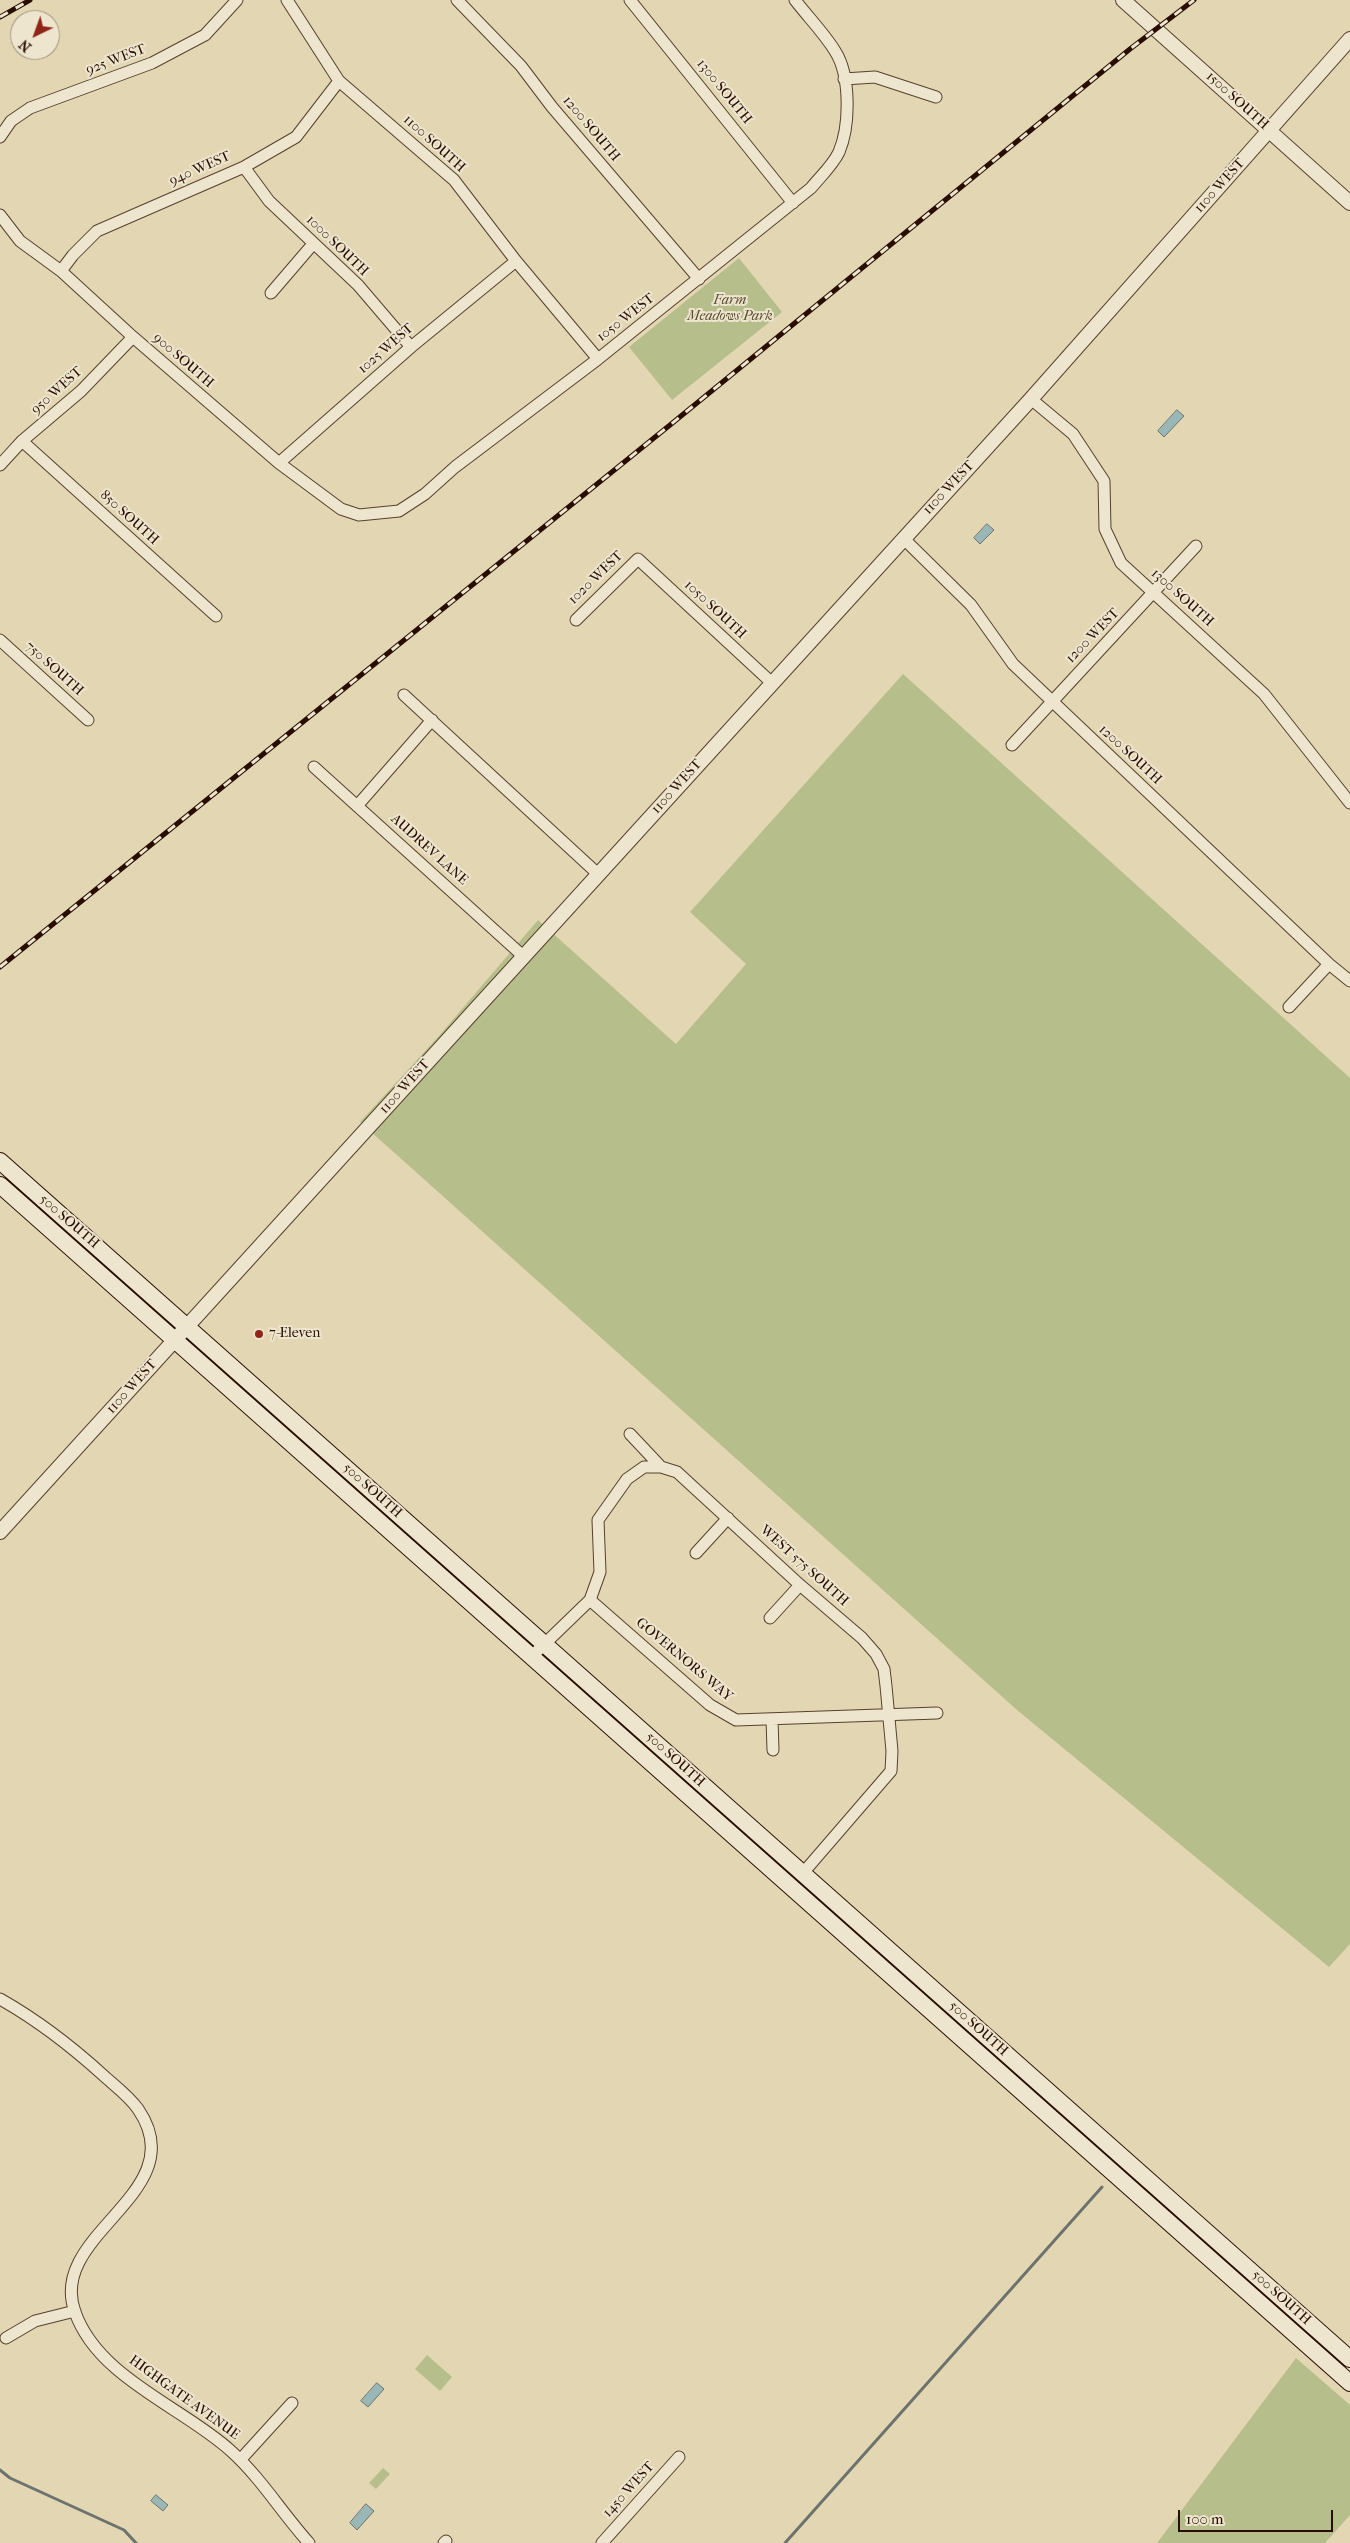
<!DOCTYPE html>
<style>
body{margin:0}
#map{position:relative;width:1350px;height:2543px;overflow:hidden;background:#e3d7b3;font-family:"IM FELL French Canon",serif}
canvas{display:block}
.north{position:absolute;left:10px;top:10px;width:50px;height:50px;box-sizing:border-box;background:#ede5ce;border:1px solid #9e8f7c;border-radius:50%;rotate:222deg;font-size:14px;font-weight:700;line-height:20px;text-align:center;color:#280d00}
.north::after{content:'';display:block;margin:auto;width:18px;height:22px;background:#8f2418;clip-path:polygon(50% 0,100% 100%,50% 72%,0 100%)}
.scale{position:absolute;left:1178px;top:2510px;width:155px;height:22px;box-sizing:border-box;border:2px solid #280d00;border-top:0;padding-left:6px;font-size:15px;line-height:18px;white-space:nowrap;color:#280d00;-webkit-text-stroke:4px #ede5ce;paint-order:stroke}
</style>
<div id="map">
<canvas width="1350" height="2543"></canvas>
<div class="north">N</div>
<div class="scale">100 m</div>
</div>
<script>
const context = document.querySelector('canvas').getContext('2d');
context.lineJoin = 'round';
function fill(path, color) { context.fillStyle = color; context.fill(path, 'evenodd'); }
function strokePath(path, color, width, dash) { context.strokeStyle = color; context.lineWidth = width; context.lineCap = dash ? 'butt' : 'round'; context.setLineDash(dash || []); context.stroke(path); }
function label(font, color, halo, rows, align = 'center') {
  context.font = font + ' "IM FELL French Canon",serif'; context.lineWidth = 4; context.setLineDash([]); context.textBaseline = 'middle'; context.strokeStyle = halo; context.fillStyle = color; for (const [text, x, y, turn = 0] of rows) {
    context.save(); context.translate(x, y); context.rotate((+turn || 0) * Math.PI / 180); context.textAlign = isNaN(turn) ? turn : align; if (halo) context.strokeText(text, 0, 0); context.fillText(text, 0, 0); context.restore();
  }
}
fill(new Path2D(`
 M739 258 782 312 672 400 629 347Z
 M903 674 1350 1078V1944L1329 1967 1017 1710 360 1122 438 1037 538 920 676 1044 746 964 690 912Z
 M427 2355 452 2377 440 2391 415 2369Z
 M1296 2358 1350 2405V2515L1325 2543H1157Z
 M383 2468 390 2474 376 2489 369 2483Z`), '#b6be8b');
const water = new Path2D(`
 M1177 410 1184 416 1164 437 1158 431Z
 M987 524 994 530 980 544 974 538Z
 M377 2383 384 2389 368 2407 361 2401Z
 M156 2495 168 2505 163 2511 151 2501Z
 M366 2504 374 2511 357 2530 350 2523Z`);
fill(water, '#99b7b7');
strokePath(water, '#6c736e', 1);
strokePath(new Path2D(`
 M0 2470 10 2478 124 2530 136 2543
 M785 2543 1102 2187`), '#6c736e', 3);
const minor = new Path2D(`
 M287 0 339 81 454 180 516 261 598 359
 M457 0 521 66 552 107 699 279
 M630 0 793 203
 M844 79 875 77 936 97
 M0 137 11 121 30 108 152 63 205 35 237 0
 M244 167 269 201 358 285 411 347
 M0 215 20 241 61 271 133 337 279 463 341 509 359 515 399 511 425 494 455 467 598 359 811 188C820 177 833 165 839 152 850 126 851 76 835 51 824 33 808 17 795 0
 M61 271 73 255 97 231 244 167 296 137 339 81
 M271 293 313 244
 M1031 399 1073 434 1104 481 1105 529 1121 563 1264 694 1350 803
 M22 441 216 616
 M279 463 411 347 516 261
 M0 465 22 441 81 391 133 337
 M903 538 971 605 1013 664 1329 964 1350 981
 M576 620 638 559 772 683
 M0 640 88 720
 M404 695 598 874
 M1012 745 1196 546
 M314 767 523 956
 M357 806 432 720
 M1289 1007 1329 964
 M630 1434 661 1467
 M696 1553 728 1518
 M590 1600 710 1705 736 1720 937 1713
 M770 1618 800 1585
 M531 1657 590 1600 600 1572 598 1520 627 1479 644 1467H661L677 1472 800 1585 862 1638 876 1654 884 1669 886 1686 892 1751 891 1771 803 1873
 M772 1719 773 1750
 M0 1999C39 2021 71 2046 103 2075 115 2086 129 2096 138 2109 196 2193 46 2233 75 2312 98 2378 183 2407 231 2451 261 2478 282 2513 309 2543
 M6 2338 35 2321 75 2311
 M241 2459 292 2403
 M444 2543 446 2541
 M602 2543 679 2457`);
const tertiary = new Path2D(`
 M1123 0 1350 203
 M0 1532 1031 399 1350 39`);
const secondary = new Path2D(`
 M0 1161 1350 2359
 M0 1185 1350 2383`);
strokePath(minor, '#57402d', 13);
strokePath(tertiary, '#57402d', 16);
strokePath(secondary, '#280d00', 18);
strokePath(minor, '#ede5ce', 11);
strokePath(tertiary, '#ede5ce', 14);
strokePath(secondary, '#ede5ce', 16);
const rail = new Path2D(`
 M0 17 30 0
 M0 967 670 425 1130 49 1194 0`);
strokePath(rail, '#280d00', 5);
strokePath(rail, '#ede5ce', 3, [9]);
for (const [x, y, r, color] of [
 [259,1334,5,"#8f2418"]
]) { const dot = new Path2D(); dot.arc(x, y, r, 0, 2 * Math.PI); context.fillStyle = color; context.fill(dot); strokePath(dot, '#ede5ce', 2); }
label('14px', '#280d00', '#ede5ce', [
 ["925 WEST",116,60,-21],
 ["1300 SOUTH",724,92,51],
 ["1500 SOUTH",1237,101,42],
 ["1200 SOUTH",591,129,50],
 ["1100 SOUTH",434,144,42],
 ["940 WEST",200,169,-24],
 ["1100 WEST",1220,186,-48],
 ["1000 SOUTH",337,246,44],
 ["1050 WEST",626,318,-38],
 ["1025 WEST",386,349,-41],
 ["900 SOUTH",183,361,41],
 ["950 WEST",57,391,-42],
 ["1100 WEST",949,488,-47],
 ["850 SOUTH",129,518,42],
 ["1020 WEST",596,578,-44],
 ["1300 SOUTH",1182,598,42],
 ["1050 SOUTH",715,610,43],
 ["1200 WEST",1093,636,-46],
 ["750 SOUTH",54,669,42],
 ["1200 SOUTH",1130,755,43],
 ["1100 WEST",677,787,-48],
 ["AUDREV LANE",429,850,42],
 ["1100 WEST",405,1087,-48],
 ["500 SOUTH",69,1222,41],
 ["1100 WEST",132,1387,-48],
 ["500 SOUTH",372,1491,42],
 ["WEST 575 SOUTH",804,1566,42],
 ["GOVERNORS WAY",684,1660,40],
 ["500 SOUTH",675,1760,42],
 ["500 SOUTH",978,2029,42],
 ["500 SOUTH",1281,2298,42],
 ["HIGHGATE AVENUE",184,2398,36],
 ["1450 WEST",629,2490,-48]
]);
label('italic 14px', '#5a4b31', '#ede5ce', [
 ["Farm",730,301],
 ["Meadows Park",730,317]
]);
label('14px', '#280d00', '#ede5ce', [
 ["7-Eleven",269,1334]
], 'left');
</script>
